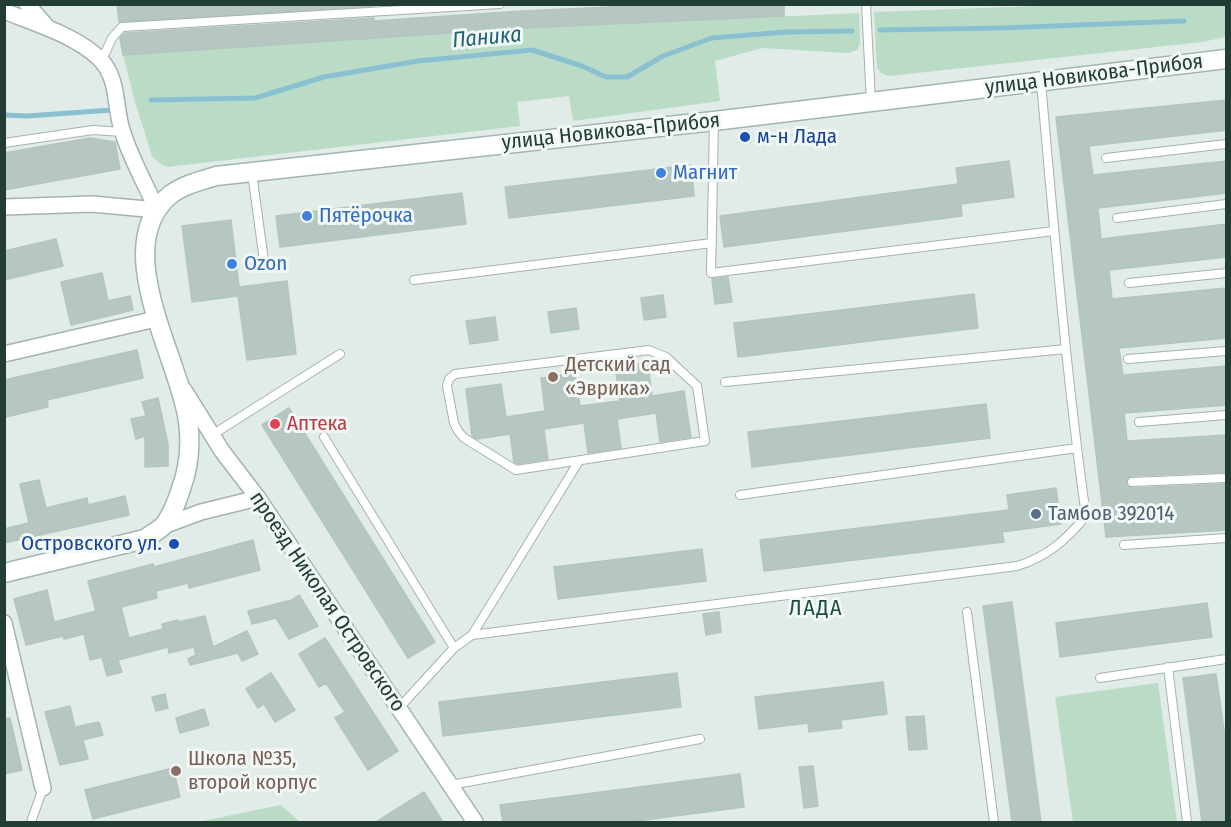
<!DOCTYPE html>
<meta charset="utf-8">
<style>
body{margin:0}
#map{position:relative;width:1231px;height:827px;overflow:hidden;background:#e1ebe7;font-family:"Fira Sans Condensed",sans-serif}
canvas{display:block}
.frame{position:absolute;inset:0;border:6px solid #223c36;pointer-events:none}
</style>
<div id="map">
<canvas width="1231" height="827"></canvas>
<div class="frame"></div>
</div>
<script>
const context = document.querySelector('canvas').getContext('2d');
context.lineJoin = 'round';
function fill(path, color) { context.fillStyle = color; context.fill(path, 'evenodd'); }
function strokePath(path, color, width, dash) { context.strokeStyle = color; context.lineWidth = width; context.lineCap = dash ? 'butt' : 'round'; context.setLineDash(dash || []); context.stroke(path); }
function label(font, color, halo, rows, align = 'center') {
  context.font = font + ' "Fira Sans Condensed",sans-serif'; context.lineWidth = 6; context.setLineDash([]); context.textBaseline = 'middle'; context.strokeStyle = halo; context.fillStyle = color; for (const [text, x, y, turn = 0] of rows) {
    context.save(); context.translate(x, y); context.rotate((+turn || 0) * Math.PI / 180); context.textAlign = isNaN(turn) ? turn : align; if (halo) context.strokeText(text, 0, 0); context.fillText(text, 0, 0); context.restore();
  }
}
fill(new Path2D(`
 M1091 4 1226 5V37L1202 42 889 76 881 73 877 68 874 12Z
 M859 13 860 44 857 50 848 53 762 48 715 61 720 101 573 121 569 96 517 102 520 126 167 167 159 163 152 156 135 102 123 55 524 28Z
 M1158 683 1177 822H1073L1055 697Z
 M281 805 300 822H198Z`), '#badcc6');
strokePath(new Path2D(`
 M880 30 1001 28 1184 21
 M151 100 255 98 324 77 418 61 532 50 582 66 606 77H627L663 56 712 38 786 32 852 31
 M4 115 27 116 112 110`), '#8ac0cf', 5);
const building = new Path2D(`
 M117 4H374V6L119 22Z
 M677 4H784V16L524 28 123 55 120 38 125 33 374 18V21L522 11Z
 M1227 100V130L1089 146 1093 175 1227 161V193L1098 208 1101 239 1227 224V257L1109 270 1112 299 1227 288V338L1119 348 1123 375 1227 366V405L1124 413 1127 441 1227 435V472L1132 476 1126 482 1127 486 1132 488 1227 484V530L1106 537 1056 117Z
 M90 138 115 142 120 169 4 190V153Z
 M1009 161 1014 197 961 204 962 216 724 247 720 216 958 184 956 168Z
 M691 165 694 196 509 218 505 187Z
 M462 193 466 224 280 247 276 216Z
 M231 220 239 287 287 281 296 354 247 360 238 296 192 302 182 226Z
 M56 239 63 266 4 280V251Z
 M102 273 108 301 130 296 133 310 71 325 61 282Z
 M728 277 732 302 715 304 712 279Z
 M974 294 978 328 738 357 734 323Z
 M663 295 666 317 644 320 641 298Z
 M576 308 579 329 551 333 548 312Z
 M495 317 498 340 470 344 466 321Z
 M137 350 143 378 47 400 48 407 6 417 4 409V380Z
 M648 363 652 396 684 391 691 437 660 442 656 413 617 419 621 448 588 453 584 423 544 429 548 459 517 464 514 462 510 434 477 439 472 436 466 389 501 384 506 417 545 411 541 378 575 373 580 406 620 401 615 367Z
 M158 398 168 444V466L145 467V436L136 439 131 419 146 416 142 402Z
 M986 404 990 438 752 467 748 432Z
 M289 408 435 642 408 658 262 425Z
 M39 480 46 508 87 498 88 505 125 496 129 515 4 543V529L29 523 20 484Z
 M1056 488 1061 524 1002 532 1004 542 764 571 760 540 1009 510 1007 495Z
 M253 540 260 570 189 588 188 583 156 591 157 598 121 607 129 638 163 629 162 624 178 620V622L205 616 213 647 247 631 258 654 242 661 238 653 190 665 188 659 196 655 194 647 169 653 168 647 118 660 122 672 107 676 102 657 90 660 84 634 64 639 63 636 26 645 14 599 47 590 54 622 96 611 88 581 153 564 154 567Z
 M702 549 706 581 558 599 554 567Z
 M299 595 318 626 289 639 276 618 252 624 248 611 292 600Z
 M1012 602 1041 822H1012L983 606Z
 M1207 603 1212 637 1060 657 1056 623Z
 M719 612 721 632 706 635 703 614Z
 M325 638 398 751 368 770 335 718 345 712 326 683 319 687 299 654Z
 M271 673 295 710 275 722 264 704 258 708 246 689Z
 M677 673 681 707 443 736 439 702Z
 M1216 674 1227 751V822H1202L1183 678Z
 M883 682 887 714 841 720 842 728 809 732 808 723 759 729 755 697Z
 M165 694 168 708 156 711 152 697Z
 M70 706 75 727 99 722 103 735 83 740 88 759 60 765 45 712Z
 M204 709 209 725 180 733 176 718Z
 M924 716 927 749 909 750 906 717Z
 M10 718 22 770 4 774V719Z
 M813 766 818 806 804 808 799 767Z
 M173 768 180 797 93 819 85 790Z
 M740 774 744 807 629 822H503L500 805Z
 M424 792 443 822H376Z`);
fill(building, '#b6c6c1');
strokePath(building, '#b4c5bf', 1.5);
const lane = new Path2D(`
 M866 4 871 102
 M102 60 112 38 122 27 500 4
 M714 122 711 273 1054 231
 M4 143 93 130 122 132
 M1106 158 1226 144
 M252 173 264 261
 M1117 218 1226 204
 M414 280 712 243
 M1129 283 1226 273
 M649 350 666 357 697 386 705 441 516 470 464 438 458 431 454 423 447 386 449 379 455 374Z
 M1128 359 1226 351
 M725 382 1066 349
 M1139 422 1226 415
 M212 435 340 354
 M324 437 454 648
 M1132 482 1226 478
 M740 495 1077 448
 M1124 545 1226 538
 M967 612 994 822
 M472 635 579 461
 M1168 667 1187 822
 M1100 678 1226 659
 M399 708 454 648 472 635 1017 566C1047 557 1066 540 1086 516 1066 372 1054 227 1041 83
 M451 785 700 739
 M31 822 43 788`);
const street = new Path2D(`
 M27 4 47 27
 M4 11C36 24 75 35 100 59 120 80 114 109 123 133 131 159 146 185 157 210L92 204 4 207
 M4 354 156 319
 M184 390 222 451 258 498 475 822
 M163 526 201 512 258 498
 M4 623 43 788`);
const secondary = new Path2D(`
 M4 573 145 539C150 535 158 531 163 526 172 516 177 501 181 489 189 467 191 443 188 421 180 359 108 247 170 195 183 185 200 181 216 176L714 121 1226 59`);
strokePath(lane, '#a4b3ae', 10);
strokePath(street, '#a4b3ae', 18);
strokePath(secondary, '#a0b7b0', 21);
strokePath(lane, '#fff', 8);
strokePath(street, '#fff', 15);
strokePath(secondary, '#fff', 18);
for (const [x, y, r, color] of [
 [745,137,6,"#1a4fb4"],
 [661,173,6,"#3f7fe0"],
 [307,216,6,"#3f7fe0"],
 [232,264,6,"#3f7fe0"],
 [553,377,6,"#8d6e63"],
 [275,424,6,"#e0444e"],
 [1036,514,6,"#5c6f8a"],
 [174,544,6,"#1a4fb4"],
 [176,771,6,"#8d6e63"]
]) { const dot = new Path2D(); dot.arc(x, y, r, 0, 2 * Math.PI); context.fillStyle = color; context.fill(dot); strokePath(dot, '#f1f8f5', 2); }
label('21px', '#223c36', '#f1f8f5', [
 ["улица Новикова-Прибоя",1094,75,-7],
 ["улица Новикова-Прибоя",611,132,-6],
 ["проезд Николая Островского",327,602,56]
]);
label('21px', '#164399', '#f1f8f5', [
 ["м-н Лада",757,137],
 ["Островского ул.",162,544,"right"]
], 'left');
label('21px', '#366cbe', '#f1f8f5', [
 ["Магнит",673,173],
 ["Пятёрочка",319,216],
 ["Ozon",244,264]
], 'left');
label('21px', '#785e54', '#f1f8f5', [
 ["Детский сад",565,365],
 ["«Эврика»",565,389],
 ["Школа №35,",188,759],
 ["второй корпус",188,783]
], 'left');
label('21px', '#be3a42', '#f1f8f5', [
 ["Аптека",287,424]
], 'left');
label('21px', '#4e5e75', '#f1f8f5', [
 ["Тамбов 392014",1048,514]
], 'left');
label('italic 22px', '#1d6276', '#f1f8f5', [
 ["Паника",487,38,-5]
]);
context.letterSpacing = '1.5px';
label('22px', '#1e4d45', '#f1f8f5', [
 ["ЛАДА",816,609]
]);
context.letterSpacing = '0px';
</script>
